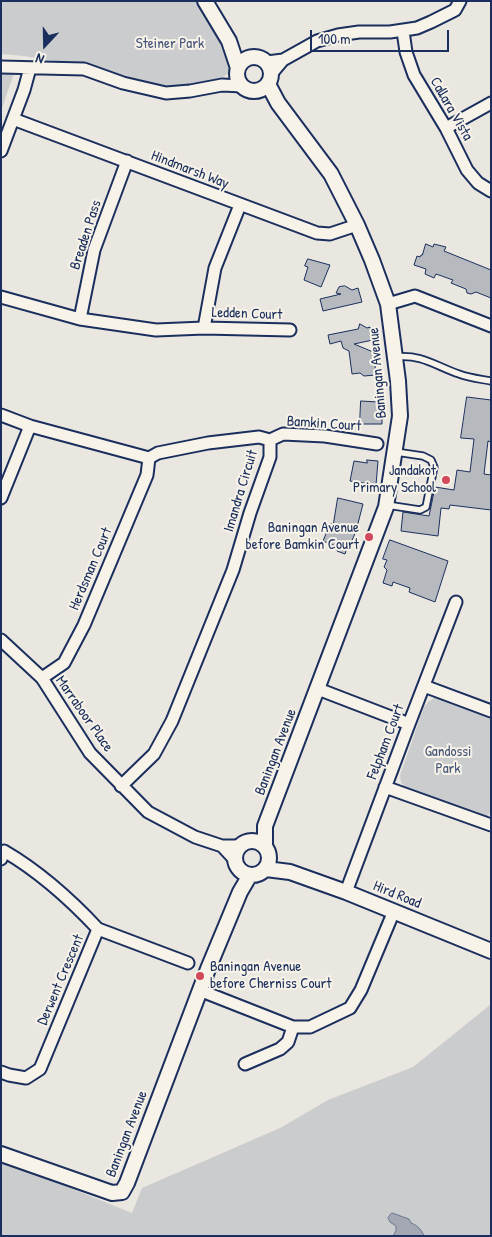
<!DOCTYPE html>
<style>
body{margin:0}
#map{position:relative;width:492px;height:1237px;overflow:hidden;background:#eae7e0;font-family:"Patrick Hand",sans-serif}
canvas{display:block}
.frame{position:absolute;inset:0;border:2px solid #1b2f5e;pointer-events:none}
.north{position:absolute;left:20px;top:20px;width:50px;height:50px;-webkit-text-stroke:4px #f7f3e8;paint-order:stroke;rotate:201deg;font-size:14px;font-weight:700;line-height:20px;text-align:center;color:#1b2f5e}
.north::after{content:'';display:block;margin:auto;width:18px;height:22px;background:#1b2f5e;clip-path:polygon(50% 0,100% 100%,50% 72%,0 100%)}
.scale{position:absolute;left:310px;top:30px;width:139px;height:22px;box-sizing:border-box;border:2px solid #1b2f5e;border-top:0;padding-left:6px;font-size:15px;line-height:18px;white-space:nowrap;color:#1b2f5e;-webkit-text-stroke:4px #f7f3e8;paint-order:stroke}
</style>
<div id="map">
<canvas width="492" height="1237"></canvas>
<div class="frame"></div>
<div class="north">N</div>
<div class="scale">100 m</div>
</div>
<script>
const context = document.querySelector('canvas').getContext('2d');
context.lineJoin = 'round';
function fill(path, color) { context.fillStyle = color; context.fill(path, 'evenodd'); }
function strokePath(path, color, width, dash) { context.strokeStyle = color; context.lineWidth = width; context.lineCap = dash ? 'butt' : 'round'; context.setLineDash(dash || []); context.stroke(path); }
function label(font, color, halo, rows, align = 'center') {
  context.font = font + ' "Patrick Hand",sans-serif'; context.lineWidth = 4; context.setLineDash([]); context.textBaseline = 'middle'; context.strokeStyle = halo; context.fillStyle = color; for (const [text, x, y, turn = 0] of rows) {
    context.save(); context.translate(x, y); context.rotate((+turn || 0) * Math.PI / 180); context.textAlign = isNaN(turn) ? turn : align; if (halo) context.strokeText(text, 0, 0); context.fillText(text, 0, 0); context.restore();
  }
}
fill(new Path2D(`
 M1 1H196L233 61 234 70 216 81 177 88 151 84 99 69 24 56 1 54Z
 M1 72 14 73 1 111Z
 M434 698 443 699 491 717V810L487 819 406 789 401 782 400 775 424 707 428 702Z
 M490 1005 491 1236H1V1160L132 1213 142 1188 280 1128 328 1100 413 1067Z`), '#cbcccd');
const water = new Path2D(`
 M392 1213 409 1219 411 1223C417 1225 422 1230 424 1236H393L396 1231V1226L390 1222 388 1218Z`);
fill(water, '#a3a8b4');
strokePath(water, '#6d7892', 1);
const building = new Path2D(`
 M426 244 433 247 434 244 446 247 444 251 491 270V298L476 292 471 294 467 293 466 289 451 283 453 280 436 274 434 278 425 274 426 269 414 265 417 256 420 257 421 255H422Z
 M308 259 330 265 321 287 304 280 308 267 305 266Z
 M345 286 352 290 358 288 362 302 323 311 320 299 341 294 336 293 339 287Z
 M360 324 367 328 370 327 373 340 354 344 378 354 379 359 375 365 376 375 364 376 360 373 352 374 349 351 343 348 341 341 330 344 328 335 358 329Z
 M467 397 491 400V442L488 441 484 474 491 475V510L450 505 449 509 441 508 438 536 401 531 403 512 429 516 435 487 454 490 457 470 470 472 474 439 461 438Z
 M361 401 378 402 377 416H382V424H360Z
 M367 460 378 461 376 485 350 481 354 461 367 463Z
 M338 498 363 504 356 531 351 543 349 542 345 554 337 551 338 547 323 541 330 524H333Z
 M390 540 448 561 435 602 409 592 410 588 393 582 392 586 383 583 387 570 384 567 387 560 383 559Z`);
fill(building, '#b6babf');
strokePath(building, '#1b2f5e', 1);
const service = new Path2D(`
 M395 357C423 354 435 366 459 374 469 378 480 379 491 381
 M387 505 420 510 426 507 434 467 431 460 423 456 396 452`);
const minor = new Path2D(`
 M403 31 406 52 414 75 446 128 467 170 478 183 491 191
 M267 62 283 60
 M1 67 84 69 123 83 166 93 190 91 222 85 243 86
 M272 73 283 60 317 41 338 35 359 32H390L417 28 431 22 455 10 460 1
 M13 119 317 233 330 234 357 225
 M446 128 491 103
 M1 151 24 90 30 68
 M1 297 80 319 156 330 204 328 215 268 240 205
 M388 304 415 296 491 326
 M80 319 94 250 127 161
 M204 328 290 330
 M1 415 30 426
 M270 440 283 434 325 436 377 444
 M1 498 30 426 149 458 158 453 208 443 259 437 270 440V457L250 513 233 570 172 721 154 754 121 786
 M1 640 42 678 90 753 148 812 195 837 222 846H240
 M42 678 64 663 84 625 147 475 149 458
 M424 686 491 711
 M318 689 409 724
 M385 787 491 825
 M222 846 235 860
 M1 859 4 851C40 872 70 899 98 929L40 1069 26 1078 9 1075 1 1072
 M346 892 409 724 456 602
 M98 929 188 963
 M199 990 293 1027H310L350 1008 361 990 394 911
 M245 1064 280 1049 288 1042 293 1027`);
const tertiary = new Path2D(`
 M205 1 229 41 238 68
 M237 74a17 17 0 1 1 34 0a17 17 0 1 1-34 0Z
 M235 858a17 17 0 1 1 34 0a17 17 0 1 1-34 0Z
 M265 846V826L386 507 400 416 398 381 388 304 372 260 357 225 331 174 278 103 268 84
 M266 869 290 872 346 892 491 951
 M1 1154 112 1193 122 1192 127 1183 208 969 240 892 250 875`);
strokePath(service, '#1b2f5e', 9);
strokePath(minor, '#1b2f5e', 15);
strokePath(tertiary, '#1b2f5e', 18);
strokePath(service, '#f7f3e8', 5.5);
strokePath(minor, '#f7f3e8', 11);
strokePath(tertiary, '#f7f3e8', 14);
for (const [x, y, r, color] of [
 [446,480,5,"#d1495b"],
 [369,537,5,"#d1495b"],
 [200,976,5,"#d1495b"]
]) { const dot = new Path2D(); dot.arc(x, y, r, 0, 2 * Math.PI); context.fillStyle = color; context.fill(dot); strokePath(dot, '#f7f3e8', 2); }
label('15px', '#47567a', '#f7f3e8', [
 ["Steiner Park",170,44],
 ["Gandossi",448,752],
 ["Park",448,769]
]);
label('15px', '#1b2f5e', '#f7f3e8', [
 ["Callara Vista",451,109,60],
 ["Hindmarsh Way",190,170,21],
 ["Breaden Pass",86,235,-72],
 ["Ledden Court",247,314,2],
 ["Baningan Avenue",378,373,-95],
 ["Bamkin Court",324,424,4],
 ["Imandra Circuit",241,491,-73],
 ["Herdsman Court",91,569,-67],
 ["Marraboor Place",84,714,55],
 ["Felpham Court",386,742,-69],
 ["Baningan Avenue",276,752,-69],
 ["Hird Road",397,895,22],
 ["Derwent Crescent",61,980,-67],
 ["Baningan Avenue",127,1134,-69]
]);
label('15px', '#1b2f5e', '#f7f3e8', [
 ["Jandakot",436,471],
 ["Primary School",436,488],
 ["Baningan Avenue",359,528],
 ["before Bamkin Court",359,545],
 ["Baningan Avenue",210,967,"left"],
 ["before Cherniss Court",210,984,"left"]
], 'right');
</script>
